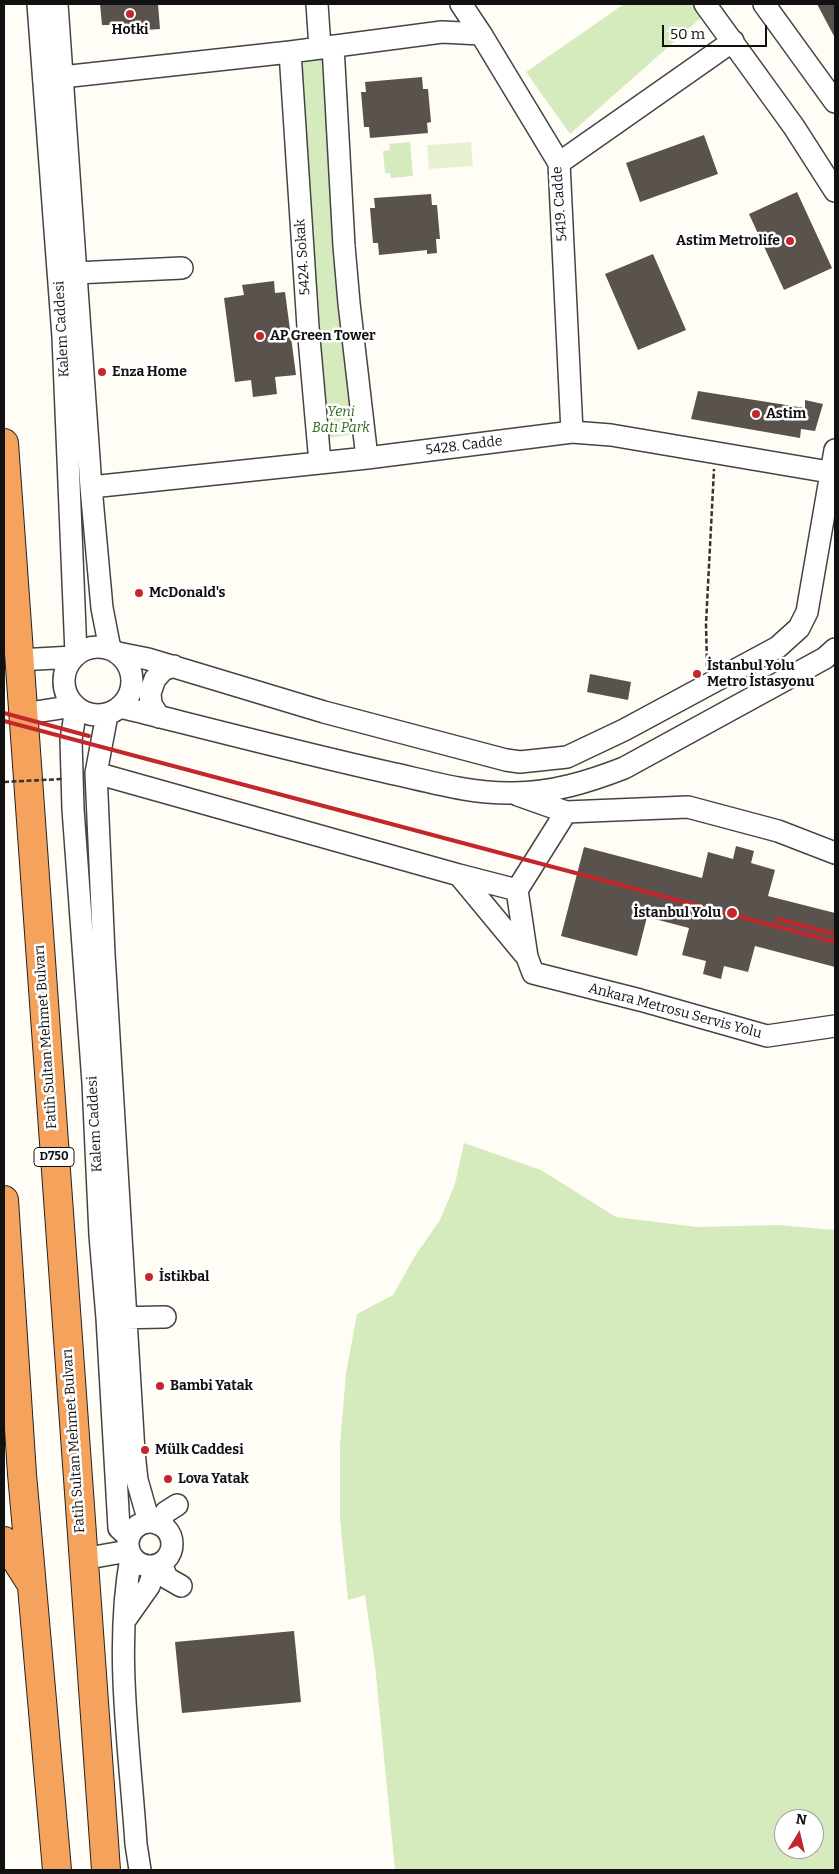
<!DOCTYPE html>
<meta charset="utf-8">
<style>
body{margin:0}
#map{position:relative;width:839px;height:1874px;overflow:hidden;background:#fffdf5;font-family:Bitter,serif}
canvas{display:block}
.frame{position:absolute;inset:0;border:5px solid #111;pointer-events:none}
.north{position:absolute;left:774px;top:1809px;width:50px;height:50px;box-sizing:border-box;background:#fff;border:1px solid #a0a0a0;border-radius:50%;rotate:9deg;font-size:14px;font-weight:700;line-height:20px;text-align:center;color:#111}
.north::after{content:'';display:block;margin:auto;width:18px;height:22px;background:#c4262e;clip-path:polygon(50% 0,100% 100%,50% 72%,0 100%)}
.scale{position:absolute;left:662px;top:25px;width:105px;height:22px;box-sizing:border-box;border:2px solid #111;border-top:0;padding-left:6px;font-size:15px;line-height:18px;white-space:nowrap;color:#111;-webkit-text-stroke:4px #fff;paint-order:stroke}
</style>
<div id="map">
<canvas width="839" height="1874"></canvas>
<div class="frame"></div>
<div class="north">N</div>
<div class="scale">50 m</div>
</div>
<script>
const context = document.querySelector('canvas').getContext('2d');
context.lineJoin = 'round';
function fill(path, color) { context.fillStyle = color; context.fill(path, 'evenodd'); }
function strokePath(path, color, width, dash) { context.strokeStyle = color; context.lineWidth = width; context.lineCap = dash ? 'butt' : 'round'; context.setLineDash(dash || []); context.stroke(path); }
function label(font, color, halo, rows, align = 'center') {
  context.font = font + ' Bitter,serif'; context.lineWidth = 5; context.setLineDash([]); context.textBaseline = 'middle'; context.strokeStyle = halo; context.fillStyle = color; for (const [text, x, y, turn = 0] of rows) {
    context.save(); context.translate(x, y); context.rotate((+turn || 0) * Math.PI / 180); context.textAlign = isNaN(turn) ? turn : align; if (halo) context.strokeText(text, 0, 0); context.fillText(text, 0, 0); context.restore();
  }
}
fill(new Path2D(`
 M624 4H693L703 16 570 134 526 72Z
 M326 59 356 434 328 438 300 61Z
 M410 142 413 176 391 178 390 173H385L383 151 390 150 389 144Z
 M464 1143 541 1170 616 1217 697 1227 778 1225 835 1230V1870H395L375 1665 365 1595 348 1600 340 1519V1445L346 1373 357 1314 393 1295 415 1256 440 1220 455 1184ZM784 1819H814V1849H784Z`), '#d5ebbd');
fill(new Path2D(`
 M471 142 473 166 429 169 427 145Z`), '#e6f2cf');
fill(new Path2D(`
 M100 4H158L160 29 115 32 114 25H102Z
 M817 4H835V38Z
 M422 77 423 89H428L431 122 427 123 428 133 370 138 369 127H364L361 92H366L365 82Z
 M704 135 718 174 640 202 626 163Z
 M797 192 832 268 784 290 749 214Z
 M431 194 432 205H437L440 239H436L437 253 427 254V250L379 255 378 243H373L370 208H375L374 198Z
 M653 254 686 330 638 350 605 274Z
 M274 281 275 293 285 292 296 375 275 377 277 394 253 397 251 380 235 382 224 298 244 295 242 285Z
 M698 391 805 408V400L823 404 815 431 801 429 800 438 691 419Z
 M590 674 631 682 628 700 587 692Z
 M736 846 754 851 751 863 775 870 768 896 835 913V967L755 946 748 972 724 966 721 979 703 974 706 961 682 955 689 928 647 917 637 956 561 936 584 847 702 878 708 852 733 859Z
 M294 1631 301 1702 182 1713 175 1642Z`), '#5a524d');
const minor = new Path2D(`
 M38 4 63 337 76 654
 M57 4 91 487 102 608 110 649
 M317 4 320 48
 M461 4 481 34 559 163 572 432
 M705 4 794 127 835 191
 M764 4 835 102
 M333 46 344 246 349 303 367 458
 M290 52 308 327 320 463
 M62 77 290 52 442 32 481 34
 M559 163 733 41
 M75 273 182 268
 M91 487 367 458 572 432 611 435 835 473
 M64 681a34 34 0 1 1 68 0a34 34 0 1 1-68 0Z
 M118 653 148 659 324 712 506 760 520 762 567 757 624 730 778 647 799 628 807 612 835 450
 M19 660 73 657
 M121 707C209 729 297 752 386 772 428 781 470 794 513 793 552 793 588 782 624 768L825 658 835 649
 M76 708 71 740 73 809 93 1083 100 1235 107 1318 119 1528 129 1537
 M23 714 74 706
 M107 715 96 773 104 954 134 1452 137 1480 149 1522
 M159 717 151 704 150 693 155 679 163 670 174 666
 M96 773 459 875 527 957
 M518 795 566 812 688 807 778 831 835 853
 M459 875 517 890 566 812
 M517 890 527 957 533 973 640 1000 767 1036 835 1026
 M112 1318 165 1317
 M128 1544a22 22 0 1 1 44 0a22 22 0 1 1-44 0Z
 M158 1524 166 1512 177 1505
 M131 1557C114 1651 130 1750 136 1844L140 1870
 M83 1559 128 1551
 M161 1564 167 1578 181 1586
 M125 1620 149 1586 156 1566`);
const highway = new Path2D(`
 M4 443 106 1870
 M4 1200 22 1474 57 1870
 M4 1541 30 1582`);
strokePath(minor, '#444', 24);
strokePath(highway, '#222', 30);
strokePath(new Path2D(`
 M707 666 706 624 714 469`), '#333', 2.5, [5, 2.5]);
strokePath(minor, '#fff', 21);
strokePath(highway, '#f5a25d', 28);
strokePath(new Path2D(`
 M4 713 89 736
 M4 721 835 942
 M777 919 835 934`), '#c4262e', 4);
strokePath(new Path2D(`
 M4 782 63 779`), '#333', 2.5, [5, 2.5]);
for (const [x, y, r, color] of [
 [130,14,5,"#c4262e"],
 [790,241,5,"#c4262e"],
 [260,336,5,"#c4262e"],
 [102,372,5,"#c4262e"],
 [756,414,5,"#c4262e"],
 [139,593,5,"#c4262e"],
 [697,674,5,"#c4262e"],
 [732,913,6,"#c4262e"],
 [149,1277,5,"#c4262e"],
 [160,1386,5,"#c4262e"],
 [145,1450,5,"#c4262e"],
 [168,1479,5,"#c4262e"]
]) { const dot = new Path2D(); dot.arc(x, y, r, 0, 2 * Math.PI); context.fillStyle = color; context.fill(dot); strokePath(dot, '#fff', 2); }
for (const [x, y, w] of [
 [54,1157,40]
]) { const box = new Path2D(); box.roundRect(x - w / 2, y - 9.5, w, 19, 4); context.fillStyle = '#fff'; context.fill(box); strokePath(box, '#111', 1); }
label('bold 12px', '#111', null, [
 ["D750",54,1157]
]);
label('bold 14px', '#111', '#fff', [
 ["Hotki",130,30,"center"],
 ["Astim Metrolife",780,241,"right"],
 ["AP Green Tower",270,336],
 ["Enza Home",112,372],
 ["Astim",766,414],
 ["McDonald's",149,593],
 ["İstanbul Yolu",707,666],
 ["Metro İstasyonu",707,682],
 ["İstanbul Yolu",721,913,"right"],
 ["İstikbal",159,1277],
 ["Bambi Yatak",170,1386],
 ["Mülk Caddesi",155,1450],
 ["Lova Yatak",178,1479]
], 'left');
label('14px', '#111', '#fff', [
 ["5419. Cadde",560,204,-94],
 ["5424. Sokak",303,257,-94],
 ["Kalem Caddesi",62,329,-93],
 ["5428. Cadde",464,446,-7],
 ["Ankara Metrosu Servis Yolu",675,1011,15],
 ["Fatih Sultan Mehmet Bulvarı",46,1037,-94],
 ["Kalem Caddesi",95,1124,-93],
 ["Fatih Sultan Mehmet Bulvarı",74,1441,-94]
]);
label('italic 14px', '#2f6b1f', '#fff', [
 ["Yeni",341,412],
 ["Batı Park",341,428]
]);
</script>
